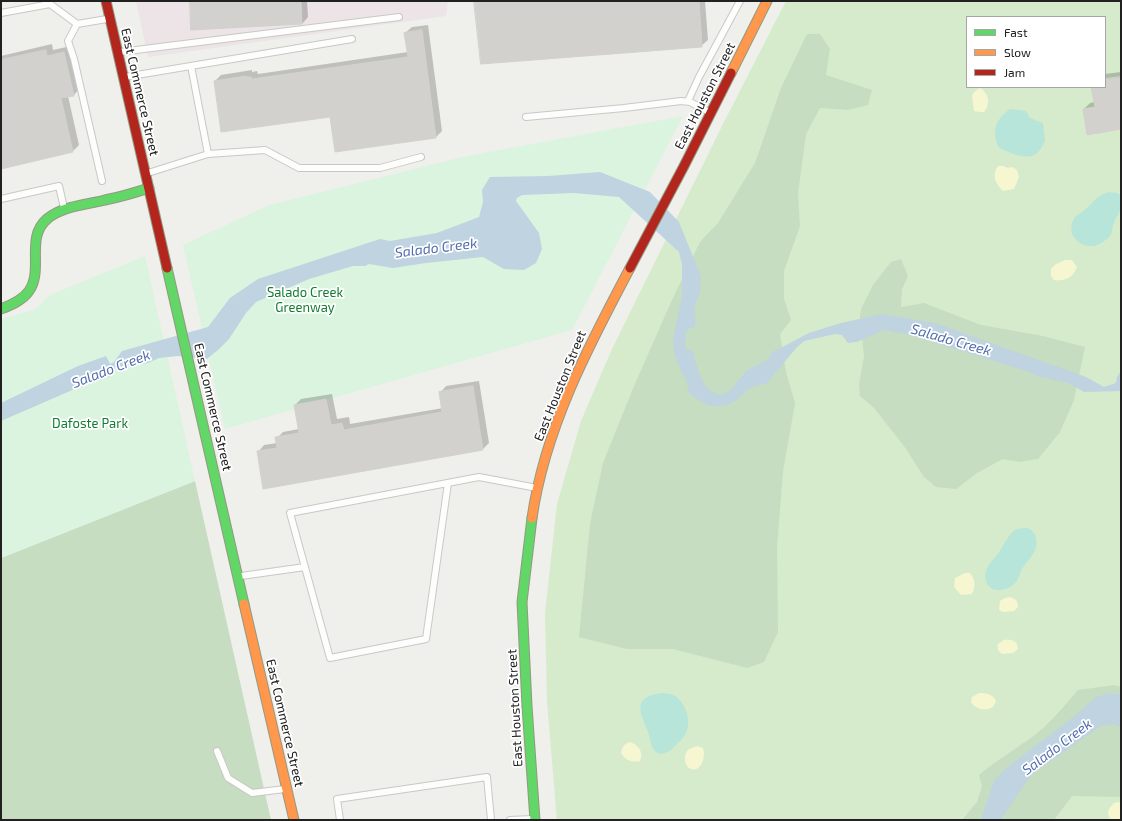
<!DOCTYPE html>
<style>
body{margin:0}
#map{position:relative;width:1122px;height:821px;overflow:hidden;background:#efefeb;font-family:"Exo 2",sans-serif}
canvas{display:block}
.frame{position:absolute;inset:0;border:2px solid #212121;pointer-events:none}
.legend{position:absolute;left:966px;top:16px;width:140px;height:72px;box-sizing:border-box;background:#fff;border:1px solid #a6a6a6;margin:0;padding:5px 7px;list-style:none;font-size:12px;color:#212121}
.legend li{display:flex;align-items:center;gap:8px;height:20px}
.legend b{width:20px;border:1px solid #a6a6a6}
</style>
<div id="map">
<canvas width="1122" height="821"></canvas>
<div class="frame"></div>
<ul class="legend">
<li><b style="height:5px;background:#63d668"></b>Fast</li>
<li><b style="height:5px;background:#ff974d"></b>Slow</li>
<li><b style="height:5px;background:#b3261e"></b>Jam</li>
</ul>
</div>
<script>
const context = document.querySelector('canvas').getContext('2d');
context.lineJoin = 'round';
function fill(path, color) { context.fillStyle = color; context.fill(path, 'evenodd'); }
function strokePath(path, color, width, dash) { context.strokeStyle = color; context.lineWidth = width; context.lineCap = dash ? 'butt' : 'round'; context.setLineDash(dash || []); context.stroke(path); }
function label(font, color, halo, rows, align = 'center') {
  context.font = font + ' "Exo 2",sans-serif'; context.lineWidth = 3.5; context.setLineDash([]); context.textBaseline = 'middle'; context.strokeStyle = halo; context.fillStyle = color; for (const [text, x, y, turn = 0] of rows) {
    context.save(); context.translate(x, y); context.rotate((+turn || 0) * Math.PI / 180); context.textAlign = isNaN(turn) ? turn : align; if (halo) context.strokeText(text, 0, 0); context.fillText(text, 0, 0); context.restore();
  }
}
fill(new Path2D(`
 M136 1H448L446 16 148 57Z`), '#ece4e7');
fill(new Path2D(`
 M786 1H1121V820H557L547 702 545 613 557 504 581 421 612 349 724 122ZM967 17H1105V87H967Z`), '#d6ebcc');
fill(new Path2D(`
 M807 34H820L830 49 826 75 872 90 868 105 848 110 820 108 806 134 798 193 800 226 784 271V299L791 320 780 334 786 372 795 403 783 472 777 547 778 632 764 662 747 668 673 649H627L579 637 590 524 603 463 634 386 672 300 700 242 718 223 755 163 781 88Z
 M901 259 908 276 902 289 901 307 924 303 981 325 1043 336 1085 347 1074 400 1060 432 1038 459 1019 462 1003 459 977 473 956 489 936 487 924 477 904 446 874 408 860 396 859 384 864 356 860 316 861 309 873 285 891 262Z
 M195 481 271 820H1V558Z
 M1114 685 1121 687V797L1072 796 1054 820H962L977 802 982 786 979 775C999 758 1022 746 1042 729 1055 717 1067 703 1078 690Z`), '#c6ddc1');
fill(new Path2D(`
 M980 88C989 93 991 104 984 112H979L974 111 972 96 974 92Z
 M998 166H1003L1008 168 1012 167 1017 170 1019 177 1014 189 1003 191C996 184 991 176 998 166Z
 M1065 260H1072L1077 267C1073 278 1066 281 1054 280L1051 276V269L1056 264Z
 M965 573H970C975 580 976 586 972 594L961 595 954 587 955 578Z
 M1010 597C1016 599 1018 601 1018 607L1014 611 1003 612 999 610 1000 601 1005 598Z
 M1004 640C1010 639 1018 640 1018 649L1013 653 1002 654C998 651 997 648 998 644Z
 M979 693C986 693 993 694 996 701L993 707C985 711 976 710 971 702L972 697Z
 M630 742C639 745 644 753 640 761 632 763 625 760 621 753 622 747 624 744 630 742Z
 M697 746 703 748C706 756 702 772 691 769 684 767 683 754 688 750 691 748 694 747 697 746Z
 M1118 802 1121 803V820H1111C1106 813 1108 809 1114 803Z`), '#f6f6d1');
fill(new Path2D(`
 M683 116 572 330 225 429 183 245 269 205 467 156Z
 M145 256 195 481 1 558V319L34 310 50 295Z`), '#daf4df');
fill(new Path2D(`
 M1010 109 1026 111 1030 118 1043 123 1045 141C1043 145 1040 151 1036 154 1026 161 1009 152 999 148 991 131 995 120 1010 109Z
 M1109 192 1117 193 1121 196C1121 199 1122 204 1121 208 1119 214 1115 219 1113 225 1112 227 1113 231 1111 234 1110 237 1106 240 1103 242 1085 255 1062 235 1075 217 1078 214 1082 212 1085 210 1096 201 1093 197 1109 192Z
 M1027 528C1038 532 1039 545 1033 554 1031 558 1027 561 1024 566 1020 571 1020 577 1016 582 1012 587 1003 591 997 590 986 589 982 576 988 566 991 561 996 557 999 552 1004 545 1008 535 1015 530 1019 528 1024 528 1027 528Z
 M662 693C666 693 671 694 674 695 685 702 691 719 687 730 685 736 681 740 676 745 670 752 659 760 652 747 650 742 650 737 648 732 640 712 631 697 662 693Z`), '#b8e5da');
fill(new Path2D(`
 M600 172 650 192 679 222 701 277 700 291 694 309 696 320 694 328H689L686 332 685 348 693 351C694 359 701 381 707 388 710 391 717 394 721 395L731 390 747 370 769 359 771 353 809 333 841 323 882 314 935 323 1086 377 1104 387 1116 383 1117 377 1121 371V391L1084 392 1068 383 1037 376 1029 372 907 334 884 330 857 342 848 343 842 335 835 334 804 341 797 347 767 383 752 387 732 403 724 406H712L705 404 689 393 686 379 679 367 674 352 673 339 682 297V264L679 252 619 197 574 193 522 195 517 198 516 201 539 233 542 249 536 263 524 270 504 269 483 257 426 263 393 268 369 264 365 266H353L309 279 256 302 246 313 229 339 219 349 207 359 178 356 159 358 148 363 117 367 111 372 109 377 77 388 1 421V403L78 366 106 356 110 364 114 362 122 351 208 327 230 298 258 279 380 239 390 241 437 233 479 217 483 202 482 190 490 177 548 176Z
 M1110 693 1121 695V727L1112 724 1101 726 1032 774 1000 820H981L994 781 1005 769 1071 719 1096 697Z`), '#bfd3e0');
fill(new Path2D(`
 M191 1H307L308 17 302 24Z
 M475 1H705L708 40 701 46Z
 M428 25 442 131 436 137 331 115 215 81 221 75 252 70V72L257 71 258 74 408 52 405 33 412 27Z
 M52 44 53 50 71 46 80 88 74 95 68 96 79 145 73 151 1 168V56Z
 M1121 72V128L1084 109 1090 103 1095 102 1092 87H1105V74Z
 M479 381 489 443 483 449 264 488 258 452 264 445 277 443V438L283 432 299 429 295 405 301 399 332 394 337 419 349 417 350 424 443 408 440 393 446 386Z`), '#0003');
const building = new Path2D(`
 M190 1H301L302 24 191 30Z
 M474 1H699L702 47 481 64Z
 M422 30 436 138 335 152 330 117 221 132 214 81 246 76V77H251L252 79 408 57 404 33Z
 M46 50 47 56 64 52 74 96 61 98 73 152 1 169V60Z
 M1121 77V129L1087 135 1083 109 1095 107 1091 87H1105V79Z
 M473 386 483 450 263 489 257 451 277 448 275 437 299 433 294 405 326 399 331 425 342 423 344 430 442 412 439 392Z`);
fill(building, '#d2d1cd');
strokePath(building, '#d2d1cc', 1);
const lane = new Path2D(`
 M1 13 50 4 77 24
 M120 52C213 41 306 29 399 17
 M125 77 352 39
 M688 101 699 77 740 1
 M526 117 624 108 681 101 690 102 709 112
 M208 154 265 150 299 168H380L421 157
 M148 173 208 154 191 66
 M102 181 74 59 68 41 77 24 107 19
 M1 199 59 186 64 208
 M448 483 426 639 330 658 290 513 479 477 537 488
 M241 576 305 567
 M217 751 228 778 252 793 285 789
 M340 820 337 799 487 777 491 820
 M510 820 533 819`);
const fast = new Path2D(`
 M167 268 244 604
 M1 309C11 305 23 300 29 291 44 269 25 238 47 219 62 206 86 205 105 200 120 197 134 193 149 188
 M532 518 522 602 527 706 535 820`);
const slow = new Path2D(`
 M731 73 767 1
 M532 518C545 428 588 347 630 268
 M244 604 294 820`);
const jam = new Path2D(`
 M106 1 167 268
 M630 268 684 166 731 73`);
strokePath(lane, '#c8c8c6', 8);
strokePath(fast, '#939982', 11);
strokePath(slow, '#939982', 11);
strokePath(jam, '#939982', 11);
strokePath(lane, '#fdfdfc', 6);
strokePath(fast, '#63d668', 9);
strokePath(slow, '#ff974d', 9);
strokePath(jam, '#b3261e', 9);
label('13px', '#212121', '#fff', [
 ["East Commerce Street",140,92,77],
 ["East Houston Street",705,96,-63],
 ["East Houston Street",560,386,-68],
 ["East Commerce Street",213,407,77],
 ["East Houston Street",515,708,-93],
 ["East Commerce Street",285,723,77]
]);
label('13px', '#117d30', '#fff', [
 ["Salado Creek",305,293],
 ["Greenway",305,308],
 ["Dafoste Park",90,424]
]);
label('italic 14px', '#516dae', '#fff', [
 ["Salado Creek",436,248,-7],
 ["Salado Creek",951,340,16],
 ["Salado Creek",111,369,-21],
 ["Salado Creek",1057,747,-37]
]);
</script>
